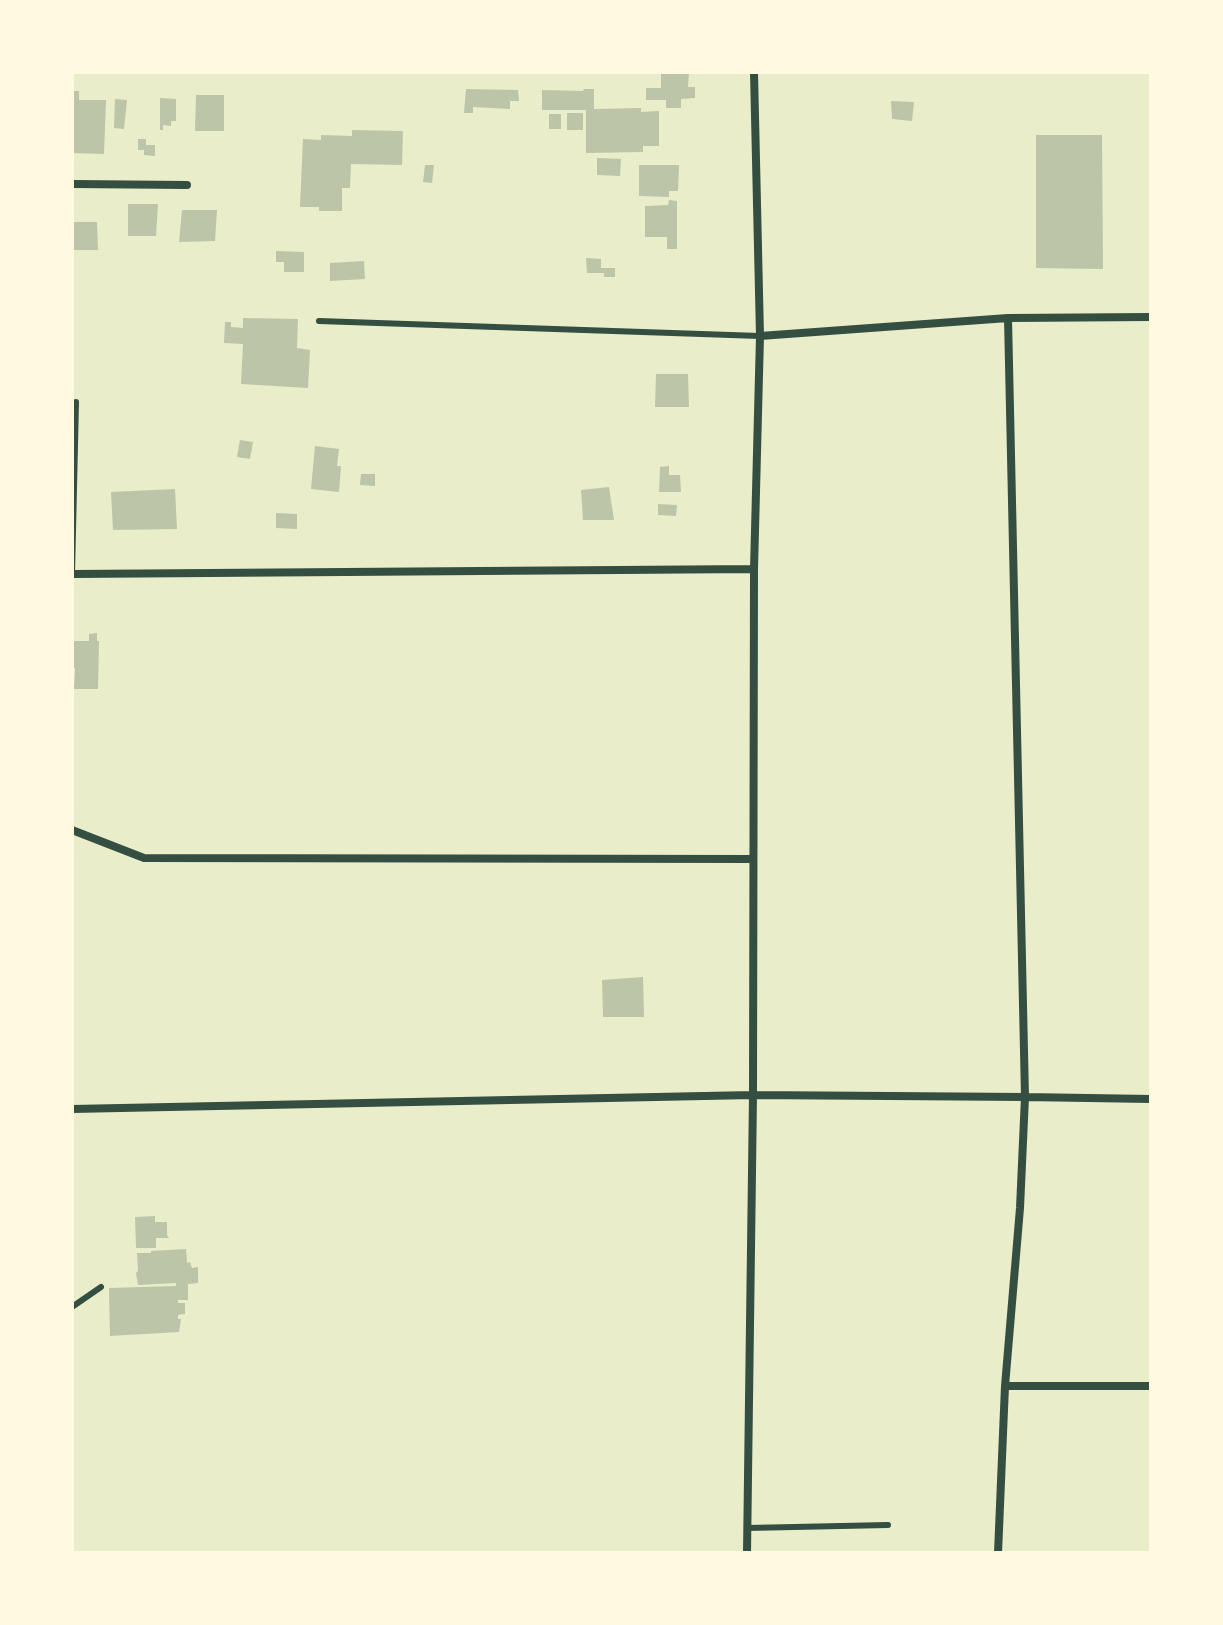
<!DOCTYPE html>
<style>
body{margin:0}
#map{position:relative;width:1223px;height:1625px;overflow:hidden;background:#e9edc9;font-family:Arial,sans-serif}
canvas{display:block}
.frame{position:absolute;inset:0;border:74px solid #fefae0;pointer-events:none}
</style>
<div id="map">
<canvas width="1223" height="1625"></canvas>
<div class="frame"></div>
</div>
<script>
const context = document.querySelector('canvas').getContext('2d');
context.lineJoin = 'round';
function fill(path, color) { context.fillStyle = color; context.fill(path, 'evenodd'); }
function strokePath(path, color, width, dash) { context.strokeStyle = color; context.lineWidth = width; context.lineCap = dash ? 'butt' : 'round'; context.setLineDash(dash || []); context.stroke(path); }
fill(new Path2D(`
 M661 72H689L688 87H695V98L681 99V108H666V100H646V88H661Z
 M466 89 518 90 519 101H510V109L473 107V113H464Z
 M584 89H594V109L641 108V112L659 111V146H643V152L586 153V110H542V90L583 91Z
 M72 91H79V100H106L104 154 72 153Z
 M196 95H224V131H195Z
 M160 98 176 99V121H171V126L163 125V130H160Z
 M115 99 127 100 124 129 114 128Z
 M891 101 914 102 912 121 892 119Z
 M567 113H583V130H567Z
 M549 114H561V129H549Z
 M352 130 403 131 402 165 351 164 350 188H342V211H319V207H300L303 139 321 140V135L352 136Z
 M1036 135H1102L1103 269 1036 268Z
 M138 139H146V145H155V156L144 155V150H138Z
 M597 158 621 159 620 176 597 175Z
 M425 165H434L432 183 423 182Z
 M639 165H679L678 191H669V197L639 196Z
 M669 200 677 201V249H667V237H645V206L668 205Z
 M128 204H158L156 236H128Z
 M182 210H217L215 241 179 242Z
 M72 222H97L98 250H72Z
 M276 251 304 252V272H284V262H276Z
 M586 258 601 259V268H615V277H604V273H587Z
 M364 261 365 279 330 281V263Z
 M243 318 298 319 297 348 310 350 308 388 241 384 243 344 224 343 225 322H231V327L243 328Z
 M656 374H688L689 407H655Z
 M240 440 253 442 250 459 237 457Z
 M315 446 339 449 337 466H341L339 492 311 489Z
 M669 466V475H680L681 492H659L660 467Z
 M361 474H375V486L360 485Z
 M609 487 614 520H583L581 490Z
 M175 489 177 529 113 530 111 492Z
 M658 504 677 505 676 516 658 515Z
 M276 513 297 514V529L276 528Z
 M97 633V641H99L98 689H74L75 668H72L73 641H89V634Z
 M643 977 644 1017H603L602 980Z
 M155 1216V1222H167V1235L169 1238H156V1248H136L135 1217Z
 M186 1249 187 1263 190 1262 192 1268 198 1267V1283L188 1284V1300H178V1303H185V1314L178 1315V1319H181L179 1332 110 1336 109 1288 176 1286V1283L138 1285 136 1273 138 1271 137 1253H151V1251Z`), '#bcc5a7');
strokePath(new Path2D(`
 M319 321 760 336
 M72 574 76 402
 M72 1307 101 1287
 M747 1528 888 1525`), '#344e41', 6);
strokePath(new Path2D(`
 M72 184 187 185
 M1008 318 1025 1097 1020 1208 1005 1386H1151
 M760 336 1008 318 1151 317
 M72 574 754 569
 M72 830 144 858 753 859
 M72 1109 753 1095 1025 1097 1151 1099
 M747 1553 753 1095 754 569 760 336 754 72
 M998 1553 1005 1386`), '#344e41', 8);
</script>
